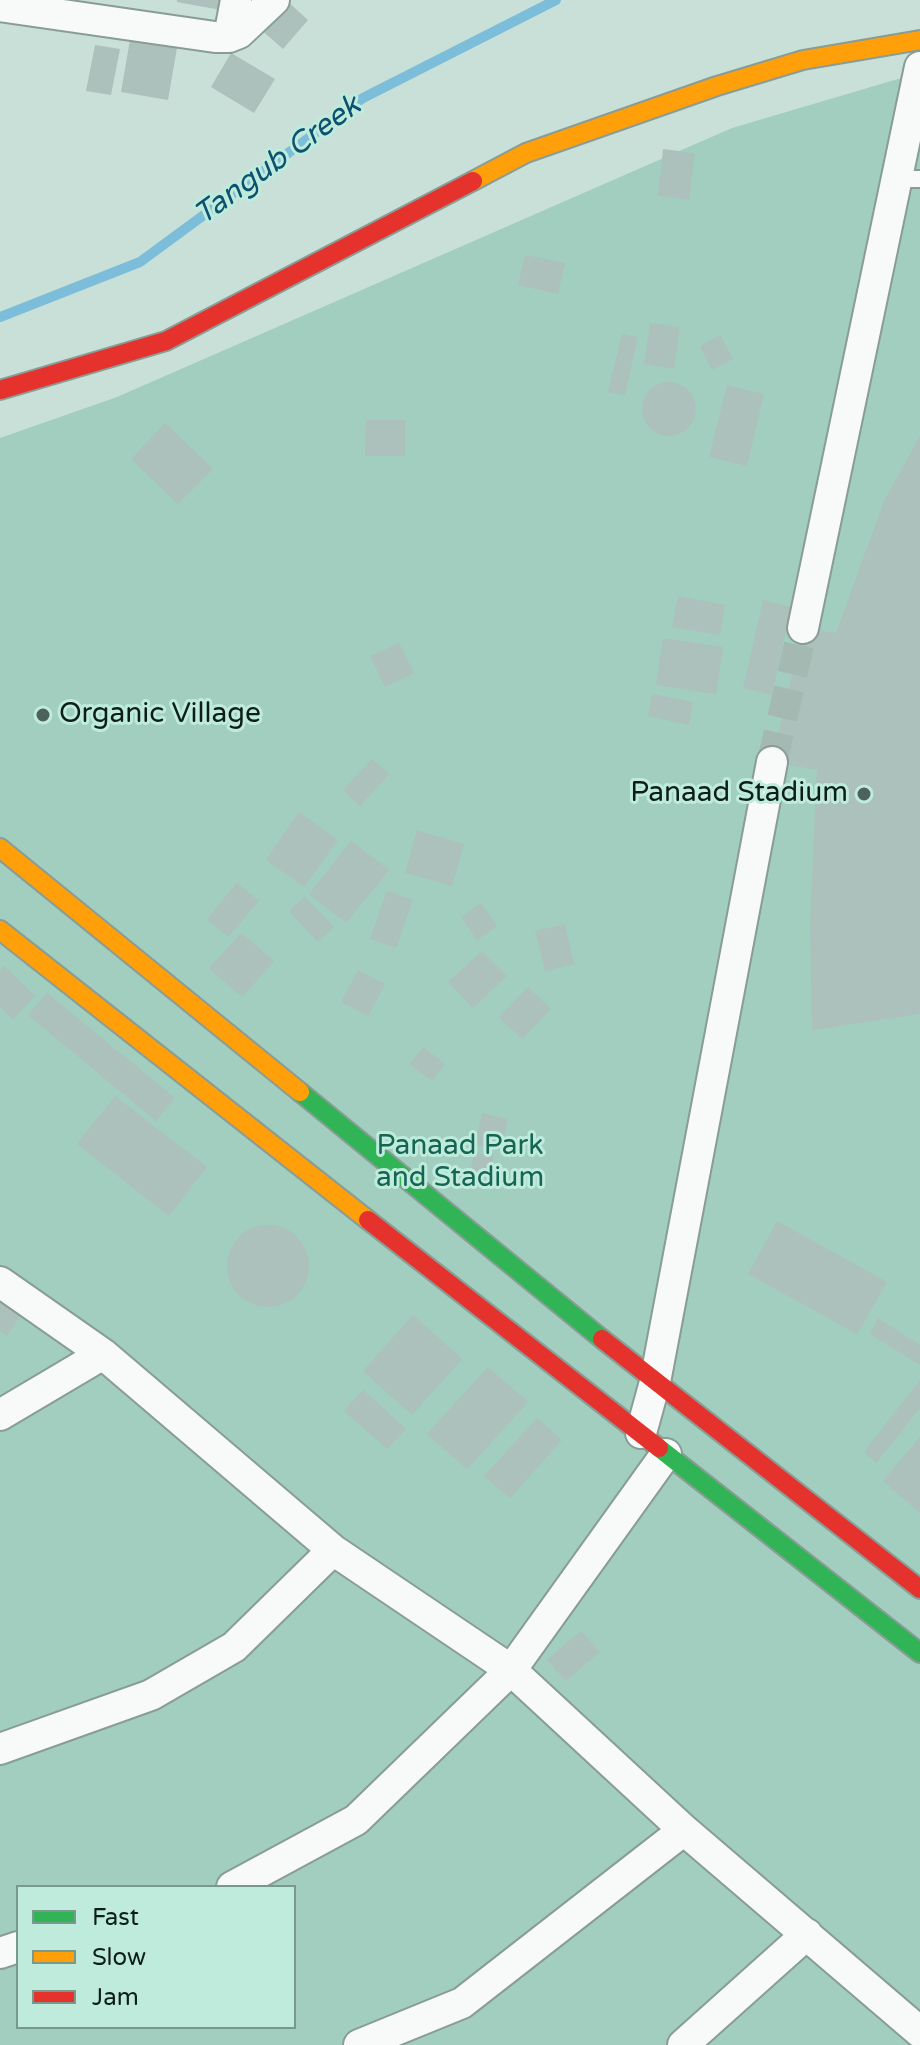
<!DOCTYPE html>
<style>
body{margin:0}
#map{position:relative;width:920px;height:2045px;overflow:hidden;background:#c8e0d8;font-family:"Varela Round",sans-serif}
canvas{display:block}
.legend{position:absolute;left:16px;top:1885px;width:280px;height:144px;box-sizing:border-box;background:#beebdc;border:2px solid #77998e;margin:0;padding:10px 14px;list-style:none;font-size:24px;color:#0d1e19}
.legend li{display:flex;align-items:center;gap:16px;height:40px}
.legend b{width:40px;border:2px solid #77998e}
</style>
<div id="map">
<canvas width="920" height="2045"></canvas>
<ul class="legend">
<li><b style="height:10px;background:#30b455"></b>Fast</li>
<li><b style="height:10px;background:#ff9f0a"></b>Slow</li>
<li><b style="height:10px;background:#e5322d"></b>Jam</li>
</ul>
</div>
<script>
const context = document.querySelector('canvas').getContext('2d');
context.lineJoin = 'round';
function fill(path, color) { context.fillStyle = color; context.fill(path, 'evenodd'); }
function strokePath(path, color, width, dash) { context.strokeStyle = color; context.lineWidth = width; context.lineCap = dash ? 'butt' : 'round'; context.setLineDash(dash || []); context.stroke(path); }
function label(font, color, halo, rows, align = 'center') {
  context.font = font + ' "Varela Round",sans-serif'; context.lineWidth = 6; context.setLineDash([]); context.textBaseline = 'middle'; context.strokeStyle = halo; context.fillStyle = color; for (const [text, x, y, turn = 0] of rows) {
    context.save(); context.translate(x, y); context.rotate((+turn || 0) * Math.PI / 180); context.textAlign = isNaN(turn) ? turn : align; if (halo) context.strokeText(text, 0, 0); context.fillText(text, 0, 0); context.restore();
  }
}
fill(new Path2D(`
 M920 77V2045H0V438L117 397 732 128 898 79ZM18 1887H294V2027H18Z`), '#a2cec0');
strokePath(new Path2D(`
 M0 317 140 262 363 98 556 0`), '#7cbed9', 10);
fill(new Path2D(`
 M177 0H222L221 10 177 2Z
 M286 0 308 20 283 49 258 27Z
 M130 40 177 48 168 100 121 92Z
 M95 45 120 49 111 95 86 91Z
 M231 53 275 79 254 113 211 87Z
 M663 149 695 153 689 200 658 196Z
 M525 255 565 263 558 294 518 285Z
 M650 323 680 327 674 369 644 364Z
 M622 334 638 337 625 395 608 392Z
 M720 335 733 359 712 370 700 346Z
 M642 409a27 27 0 1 1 54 0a27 27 0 1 1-54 0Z
 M727 385 764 394 747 466 709 457Z
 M366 420H405V456H365Z
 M165 423 213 469 178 504 131 459Z
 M920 436V1014L812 1030 810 923 817 770 772 762 803 628 836 633 884 501Z
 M678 596 725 605 720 635 672 627Z
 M763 600 791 607 772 695 743 688Z
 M663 638 723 647 716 694 656 685Z
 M399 643 414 673 385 687 370 656Z
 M652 694 693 702 689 725 648 716Z
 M372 759 389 774 360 806 343 790Z
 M299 812 338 840 304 887 266 860Z
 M417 830 464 844 452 886 405 873Z
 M351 841 389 870 346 923 309 894Z
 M237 883 259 901 228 937 207 919Z
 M387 891 413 900 396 948 370 939Z
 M305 897 334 927 318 942 289 911Z
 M481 903 497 926 477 940 461 917Z
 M565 924 574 964 545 971 535 931Z
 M241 933 274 961 242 997 209 968Z
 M482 951 507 976 473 1008 448 982Z
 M4 966 35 996 13 1019 0 1007V971Z
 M358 970 385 984 368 1016 341 1002Z
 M528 987 551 1009 522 1039 499 1017Z
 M47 993 175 1098 156 1121 28 1015Z
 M423 1047 445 1064 432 1081 410 1064Z
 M115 1096 207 1167 169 1216 77 1144Z
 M482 1113 508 1119 501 1150 475 1145Z
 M474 1152 494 1156 490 1177 470 1173Z
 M777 1221 887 1282 857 1334 748 1274Z
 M227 1266a41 41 0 1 1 82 0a41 41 0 1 1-82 0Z
 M0 1296 25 1308 7 1336 0 1331Z
 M413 1315 462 1359 412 1415 363 1371Z
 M878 1318 920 1345V1365L870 1334Z
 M488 1367 528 1402 467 1469 427 1434Z
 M920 1380V1408L876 1463 864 1452Z
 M363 1390 406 1429 387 1449 344 1411Z
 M537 1418 562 1440 510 1498 484 1476Z
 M920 1437V1513L883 1481Z
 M581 1631 600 1652 566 1681 547 1660Z`), '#acc0bc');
strokePath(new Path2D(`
 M772 762 803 628`), '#a3b9b2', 30, [30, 15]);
const lane = new Path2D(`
 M897 179H920`);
const street = new Path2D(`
 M0 6 215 37H229L239 33 274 0
 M229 37 236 0
 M803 628 920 67
 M0 1282 103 1354 333 1550 511 1670 684 1830 920 2032
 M0 1415 103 1354
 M641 1433 655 1382 772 762
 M0 1749 151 1695 234 1647 333 1550
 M232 1887 356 1820 511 1670 666 1454
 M0 1953 18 1947
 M359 2045 462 2003 684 1830
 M683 2045 807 1934`);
const fast = new Path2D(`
 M300 1092 602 1339
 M659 1448 920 1653`);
const slow = new Path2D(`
 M473 181 526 153 717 86 803 60 920 40
 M0 848 300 1092
 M0 930 368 1220`);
const jam = new Path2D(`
 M0 390 166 341 473 181
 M368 1220 659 1448
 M602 1339 920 1589`);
strokePath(lane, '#899c95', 20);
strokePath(street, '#899c95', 34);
strokePath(fast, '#899c95', 22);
strokePath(slow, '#899c95', 22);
strokePath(jam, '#899c95', 22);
strokePath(lane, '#f7faf9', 16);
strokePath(street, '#f7faf9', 30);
strokePath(fast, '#30b455', 18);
strokePath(slow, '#ff9f0a', 18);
strokePath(jam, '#e5322d', 18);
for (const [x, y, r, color] of [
 [43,715,8,"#4e625c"],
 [864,794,8,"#4e625c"]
]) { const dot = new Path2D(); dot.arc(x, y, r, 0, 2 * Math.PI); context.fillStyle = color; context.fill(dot); strokePath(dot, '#beebdc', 3); }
label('28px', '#0d1e19', '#beebdc', [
 ["Organic Village",59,715],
 ["Panaad Stadium",848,794,"right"]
], 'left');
label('28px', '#166452', '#beebdc', [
 ["Panaad Park",460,1147],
 ["and Stadium",460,1179]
]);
label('italic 30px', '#0c516e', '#beebdc', [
 ["Tangub Creek",278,161,-36]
]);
</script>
